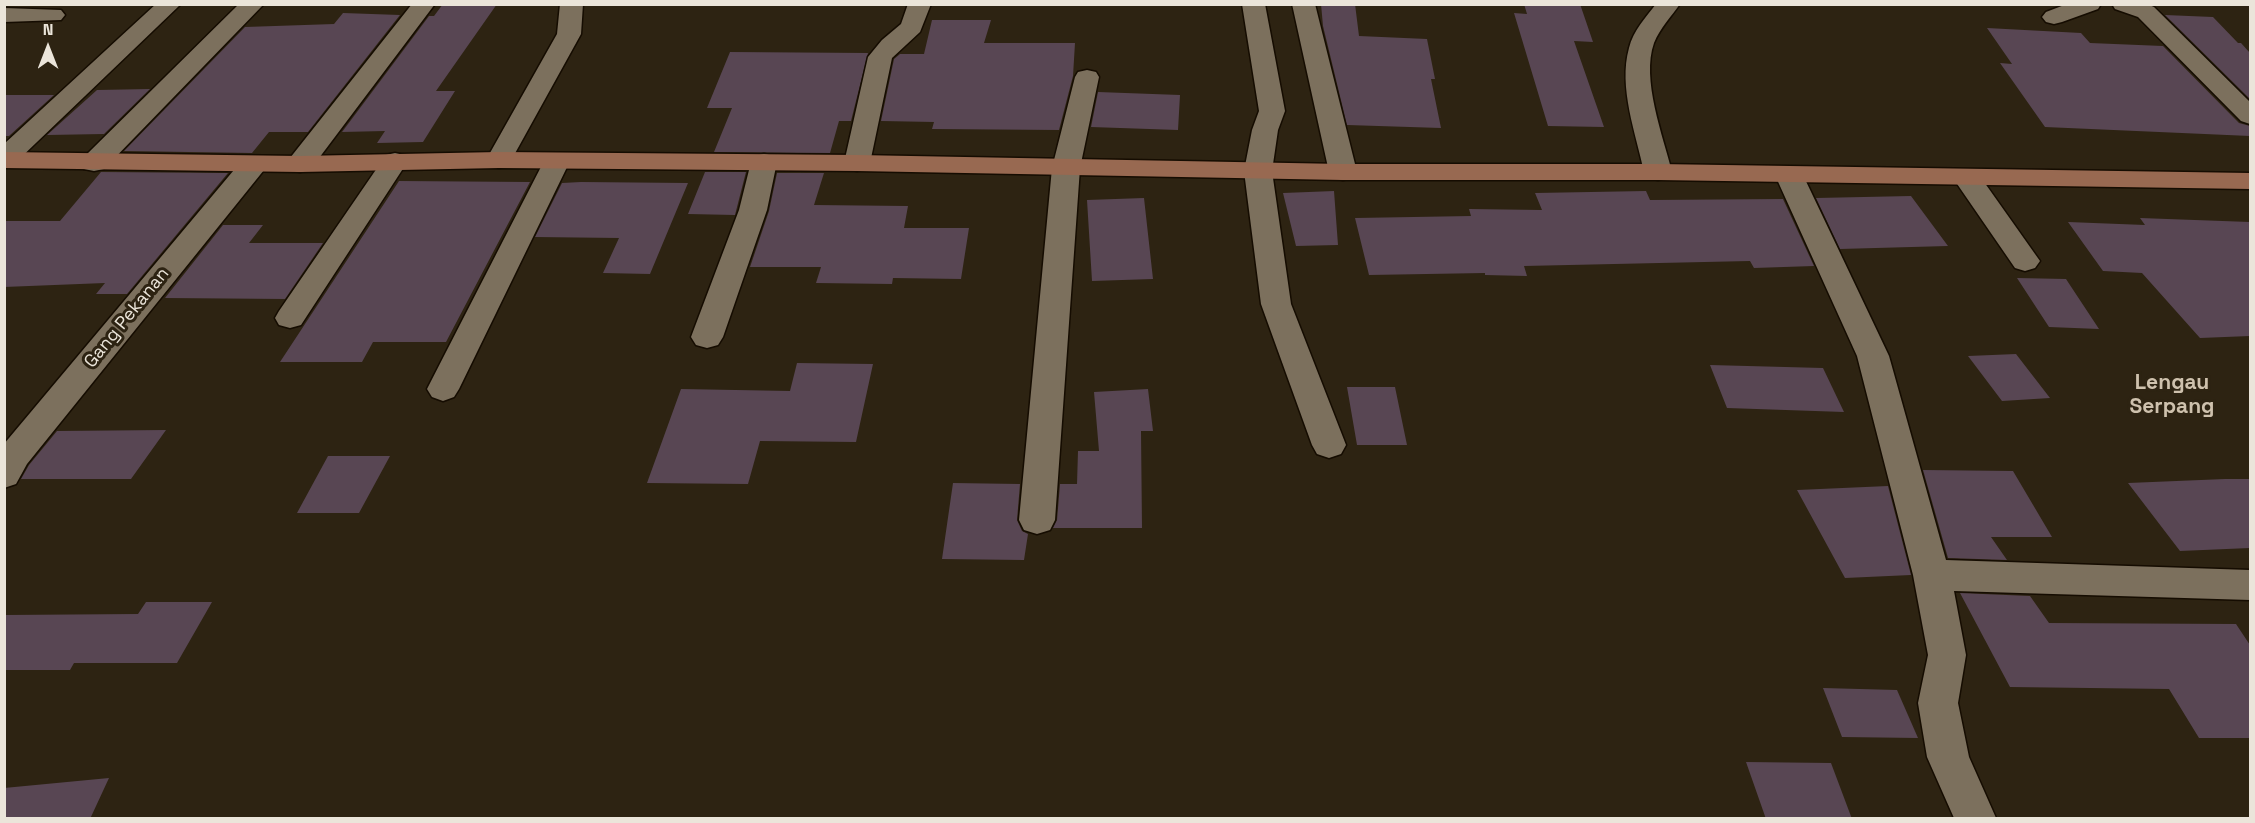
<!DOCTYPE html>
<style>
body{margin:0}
#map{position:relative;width:2255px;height:823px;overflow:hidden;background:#2d2312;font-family:"Space Grotesk",sans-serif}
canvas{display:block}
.frame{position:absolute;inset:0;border:6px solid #ebe5da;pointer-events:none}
.north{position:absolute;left:18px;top:18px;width:60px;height:60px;-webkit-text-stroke:4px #2d2312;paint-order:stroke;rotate:0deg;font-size:16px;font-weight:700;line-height:24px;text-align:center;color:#ebe5da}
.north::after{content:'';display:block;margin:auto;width:21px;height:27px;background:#ebe5da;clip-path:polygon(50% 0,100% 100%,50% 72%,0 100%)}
</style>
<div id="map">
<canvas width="2255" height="823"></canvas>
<div class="frame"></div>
<div class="north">N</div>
</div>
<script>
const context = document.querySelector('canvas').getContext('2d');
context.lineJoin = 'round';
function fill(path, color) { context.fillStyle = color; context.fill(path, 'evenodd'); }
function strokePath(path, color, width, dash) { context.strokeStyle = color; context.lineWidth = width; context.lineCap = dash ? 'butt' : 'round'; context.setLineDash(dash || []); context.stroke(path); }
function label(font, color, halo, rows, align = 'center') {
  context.font = font + ' "Space Grotesk",sans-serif'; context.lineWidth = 6; context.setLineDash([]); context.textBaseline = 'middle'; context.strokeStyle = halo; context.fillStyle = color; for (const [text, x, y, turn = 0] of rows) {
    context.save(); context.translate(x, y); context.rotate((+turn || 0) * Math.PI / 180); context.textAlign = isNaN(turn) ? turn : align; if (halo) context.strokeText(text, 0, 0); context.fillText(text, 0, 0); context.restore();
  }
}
fill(new Path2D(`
 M443 4H497L436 91H455L423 142 377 143 385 131 342 132 429 16H434Z
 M1321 4H1355L1359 36 1427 39 1435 79H1431L1441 128 1347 125 1323 26Z
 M1524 4H1580L1593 42 1574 41 1604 127 1548 126 1514 13 1527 14Z
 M343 13 400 15 308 132H269L252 153 124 151 245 27 334 24Z
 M2165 15 2213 17 2238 43H2241L2250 53V99Z
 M932 20H991L984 43H1075L1073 76 1059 130 932 129 934 122 881 121 894 59 900 54H924Z
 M1987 28 2081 33 2090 43 2163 46 2239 123 2250 126V136L2045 127 2000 63 2012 64Z
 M730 52 868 53 851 121H839L830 153 714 152 732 108H707Z
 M150 89 104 134 47 135 97 90Z
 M1098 92 1180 95 1178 130 1091 127Z
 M4 95H54L9 136H4Z
 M101 172 228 173 127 294H96L105 283 4 287V221H60Z
 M705 172H746L735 215 688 214Z
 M777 173H824L814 205 908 206 904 228H969L961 279 893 278 892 284 816 283 821 267H750L769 211Z
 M399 181 530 182 446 342H373L362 362H280Z
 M581 182 688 183 650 274 603 273 619 238 535 237 562 183Z
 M1334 191 1338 245 1296 246 1283 193Z
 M1646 191 1650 200 1783 199 1814 266 1754 268 1750 261 1524 266 1527 276 1485 275V273L1369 275 1355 218 1471 216 1469 209 1542 210 1535 193Z
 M1911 196 1948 246 1840 249 1816 198Z
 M1144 198 1153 279 1092 281 1087 200Z
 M2140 218 2250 222V336L2200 338 2142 273 2103 271 2068 222 2145 225Z
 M223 225H263L249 243H323L285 299 165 298Z
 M2017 278 2066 279 2099 329 2049 327Z
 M2016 354 2050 398 2002 401 1968 356Z
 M797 363 873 364 856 442 760 441 748 484 647 483 681 389 790 391Z
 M1710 365 1823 368 1844 412 1727 408Z
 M1347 387H1395L1407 445H1357Z
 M1148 389 1153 431H1141L1142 528H1053L1057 520 1060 484H1077L1078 451H1099L1094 392Z
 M166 430 131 479H21L29 465 57 431Z
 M328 456H390L359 513H297Z
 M1923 470 2013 471 2052 537H1991L2007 560 1948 558Z
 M2225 479H2250V548L2180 551 2128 483Z
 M953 483 1020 484 1017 520 1022 531 1028 534 1024 560 942 559Z
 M1888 486 1911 575 1845 578 1797 490Z
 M1960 593 2030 596 2049 623 2236 624 2250 645V738H2199L2169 689 2010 687Z
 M146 602H212L177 663H74L70 670H4V615L138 614Z
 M1823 688 1897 690 1918 738 1842 737Z
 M1746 762 1831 763 1852 819H1766Z
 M109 778 90 819H4V788Z`), '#584653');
const street = new Path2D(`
 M156 4H181L13 165 4 167V144Z
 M239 4H264L104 169 94 171 84 169 81 163 84 157Z
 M412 4H435L310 170 300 172 290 170 287 164 290 158Z
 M560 4H583L581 34 508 166 499 168 490 166 486 160 557 34Z
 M908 4H931L920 32 892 58 870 163 867 169 857 171 847 169 844 163 868 57 882 40 901 24Z
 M1242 4H1265L1285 111 1278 130 1272 171 1291 304 1346 445 1341 454 1329 458 1317 454 1312 445 1261 304 1244 171 1252 130 1259 111Z
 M1292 4H1315L1357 172 1353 178 1343 180 1333 178 1329 172Z
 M1656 4H1680C1671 17 1660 28 1654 43 1641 79 1663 136 1672 172L1668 178 1658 180 1648 178 1644 172C1636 134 1618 87 1629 48 1633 31 1646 17 1656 4Z
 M2067 4H2101L2098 9 2062 22 2054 24 2046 22 2042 17 2046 12Z
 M2112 4H2147L2154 7 2250 102V124L2241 121 2138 17 2115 9Z
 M4 8 61 10 65 15 61 20 4 22Z
 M1087 70 1096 72 1099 77 1080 168 1055 520 1050 530 1037 534 1024 530 1019 520 1052 168 1075 77 1078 72Z
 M395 153 404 155 408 161 301 325 290 328 279 325 275 318 279 311 386 155Z
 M557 153 566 155 570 161 459 389 454 397 443 401 432 397 427 389 544 161 548 155Z
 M764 154 774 156 777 162 767 210 723 337 718 345 707 348 696 345 691 337 739 210 751 162 754 156Z
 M254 156 264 158 267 164 264 170 27 464 16 484 4 488V444L244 158Z
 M1789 167 1799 169 1803 175 1889 356 1946 560 2250 570V600L1954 591 1966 655 1958 703 1969 757 1996 818H1954L1927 757 1918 703 1928 655 1913 575 1857 356 1775 175 1779 169Z
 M1967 170 1977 172 2035 254 2040 261 2035 268 2025 271 2015 268 1953 178 1957 172Z`);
const secondary = new Path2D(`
 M4 152 300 156 499 152 857 155 1343 164H1658L2250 173V189L1658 180H1343L857 171 499 168 300 172 4 168Z`);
strokePath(street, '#150c01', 3);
strokePath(secondary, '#150c01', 3);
fill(street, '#7c705d');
fill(secondary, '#986951');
label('18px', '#ebe5da', '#2d2312', [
 ["Gang Pekanan",127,318,-51]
]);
label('bold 21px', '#cec1ad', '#2d2312', [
 ["Lengau",2172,383],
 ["Serpang",2172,407]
]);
</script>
